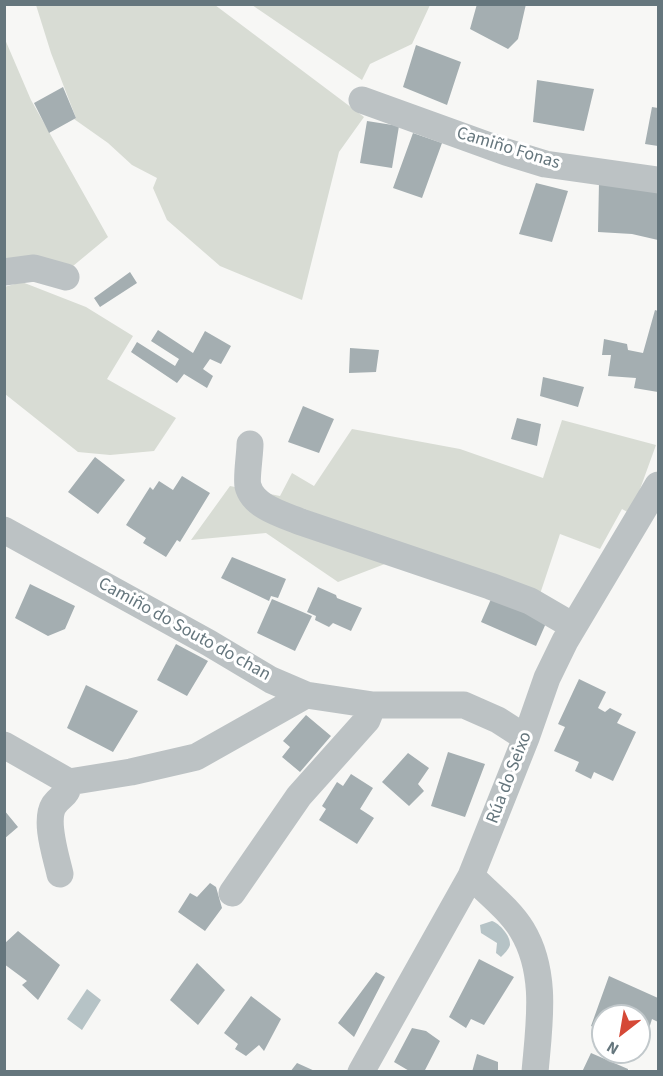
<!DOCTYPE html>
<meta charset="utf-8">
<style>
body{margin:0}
#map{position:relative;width:663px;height:1076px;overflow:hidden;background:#f7f7f5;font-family:"Source Sans 3",sans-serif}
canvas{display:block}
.frame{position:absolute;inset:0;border:6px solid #65767d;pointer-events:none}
.north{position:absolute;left:591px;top:1004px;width:60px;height:60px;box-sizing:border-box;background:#fff;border:2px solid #c1c8cb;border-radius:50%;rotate:211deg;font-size:16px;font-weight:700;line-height:24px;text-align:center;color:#65767d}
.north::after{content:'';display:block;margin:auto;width:21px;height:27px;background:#d54937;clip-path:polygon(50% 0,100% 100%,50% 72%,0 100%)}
</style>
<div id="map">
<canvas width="663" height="1076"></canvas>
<div class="frame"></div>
<div class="north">N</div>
</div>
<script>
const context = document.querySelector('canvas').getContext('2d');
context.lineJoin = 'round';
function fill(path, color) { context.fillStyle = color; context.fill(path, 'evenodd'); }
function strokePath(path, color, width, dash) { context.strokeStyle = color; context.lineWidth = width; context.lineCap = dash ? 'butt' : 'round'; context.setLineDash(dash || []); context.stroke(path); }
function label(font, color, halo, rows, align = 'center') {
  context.font = font + ' "Source Sans 3",sans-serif'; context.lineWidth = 6; context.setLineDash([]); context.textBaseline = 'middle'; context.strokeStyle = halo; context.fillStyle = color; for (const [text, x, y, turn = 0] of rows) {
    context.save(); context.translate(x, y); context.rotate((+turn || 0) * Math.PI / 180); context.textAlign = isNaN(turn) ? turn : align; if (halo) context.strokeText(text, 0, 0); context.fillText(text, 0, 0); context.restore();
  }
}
fill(new Path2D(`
 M36 5H215L364 117 339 152 302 300 220 266 167 220 153 188 157 178 132 165 108 143 74 119 76 118 51 53Z
 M252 5H430L412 44 370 64 362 80Z
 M4 37 31 100 108 237 67 271 5 268Z
 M22 282 86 307 133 336 107 379 176 418 154 451 110 455 78 452 5 394 4 287Z
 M562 420 656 445 631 514 622 509 600 549 560 534 538 600 390 562 338 582 266 533 191 540 230 486 280 496 292 473 314 486 352 429 460 449 543 478Z`), '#d8dcd4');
fill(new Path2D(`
 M492 921C499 923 511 936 510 945 509 949 504 954 501 957L496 953 497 943 481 933 480 925Z
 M87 989 101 1000 82 1030 67 1019Z`), '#b6c3c6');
fill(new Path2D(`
 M477 4H526L518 39 508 49 470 29Z
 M416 45 461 62 447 105 403 87Z
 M537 80 594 89 584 131 533 122Z
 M63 87 76 118 49 133 34 103Z
 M652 107 658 108V146L645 144Z
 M367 121 399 126 392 168 360 163Z
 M413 133 442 143 422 198 393 188Z
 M599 182 658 192V240L632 234 598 232Z
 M536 183 568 191 552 242 519 234Z
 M130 272 137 283 100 307 94 298Z
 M655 310 658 311V392L634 388 636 378 608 376 611 355H602L604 339 627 344 628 350 643 353Z
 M158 330 193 353 205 331 231 346 221 364 210 359 203 369 213 376 207 388 184 374 177 383 131 352 137 342 175 366 179 359 151 341Z
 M350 348 379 350 376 372 349 373Z
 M543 377 584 387 578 407 540 396Z
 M303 406 334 419 319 453 288 442Z
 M517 418 541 424 537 446 511 439Z
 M95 457 125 480 98 514 68 492Z
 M182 476 210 493 180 542 177 540 166 557 143 543 146 538 126 525 150 487 153 490 159 481 173 490Z
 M232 557 286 579 278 598 271 596 269 601 221 578Z
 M30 584 75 606 65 629 48 636 15 618Z
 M318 587 336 595 337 598 362 608 351 631 333 623 329 627 315 620 316 616 307 612Z
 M495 590 550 614 536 646 481 622Z
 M272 599 312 616 295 651 257 633Z
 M176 644 208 661 187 696 157 680Z
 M579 679 606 692 598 708 605 712 610 708 622 714 617 723 636 732 613 781 594 772 591 779 575 771 579 762 554 751 565 727 558 724Z
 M86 685 138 711 113 752 67 728Z
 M306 715 331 736 300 772 282 757 290 747 283 741Z
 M448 752 485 764 465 817 431 806Z
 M408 753 429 768 418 784 424 791 409 806 382 782Z
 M351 774 373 788 360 809 374 818 357 844 319 820 326 809 322 806 337 782 343 786Z
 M4 810 18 827 4 839Z
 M210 883 216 887 222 908 205 931 178 912 190 893 197 897Z
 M18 931 60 965 38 1000 22 985 27 981 4 964V944Z
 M479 959 514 977 484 1025 471 1019 466 1028 449 1017Z
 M197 963 225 990 198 1025 170 1000Z
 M376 972 385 977 354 1037 338 1023Z
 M609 976 658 998V1022L652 1019 647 1035 639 1030V1016H603V1031L591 1026Z
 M251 996 281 1019 264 1051 259 1045 246 1056 235 1049 238 1044 224 1033Z
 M412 1028 426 1031 440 1041 424 1072H411L394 1062Z
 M591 1053 628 1069V1072H582Z
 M477 1054 498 1062V1072H472Z
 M297 1063 317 1072H290Z`), '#a4aeb1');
strokePath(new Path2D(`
 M362 100 506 152 545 164 658 180
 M4 272 34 268 66 277
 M250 444C250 454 246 479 248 486 253 507 284 515 301 522L490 586 530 601 573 626
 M4 530 209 643 271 680 306 695 373 705H464L498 720 526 738
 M4 745 69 782 131 772 196 757 306 695
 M60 874C56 856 44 821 54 805 62 794 67 797 69 782
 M471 876C488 893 510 910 522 930 548 973 539 1025 535 1072
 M232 893 299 796 367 720 373 705
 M361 1072 471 876 526 738 547 678 565 641 658 485`), '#bcc2c4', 27);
label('18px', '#65767d', '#fff', [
 ["Camiño Fonas",508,149,17],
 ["Camiño do Souto do chan",184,630,29],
 ["Rúa do Seixo",510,778,-69]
]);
</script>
